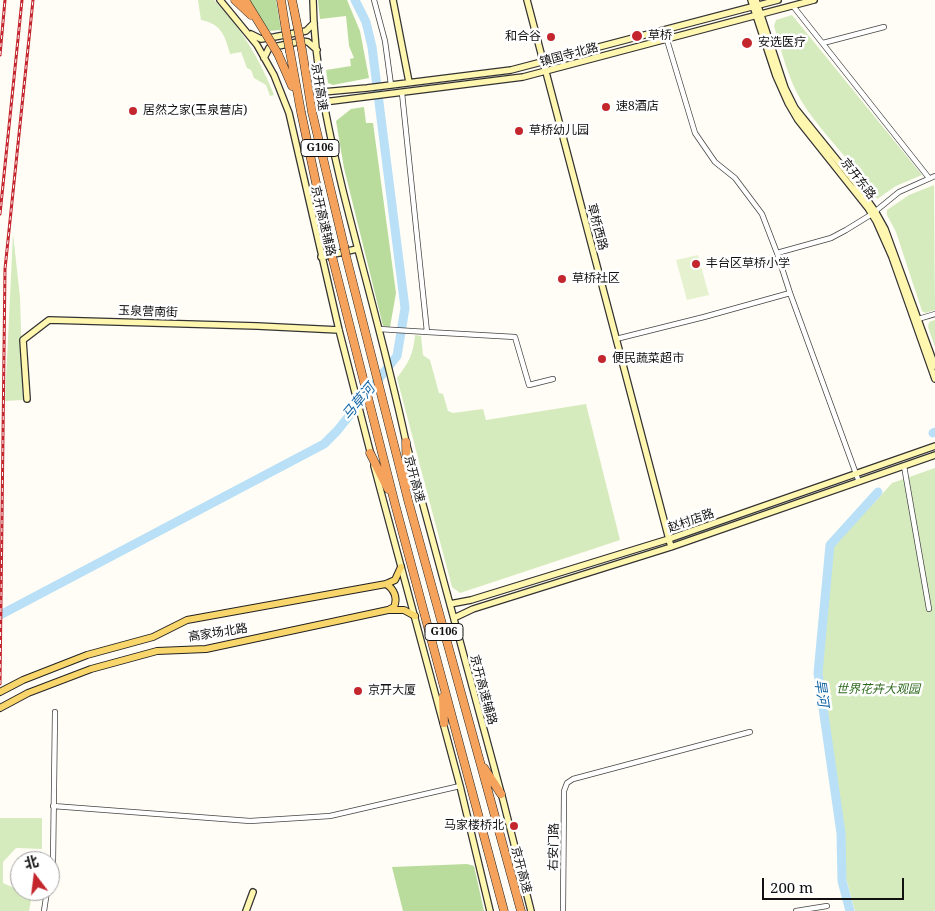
<!DOCTYPE html>
<meta charset="utf-8">
<style>
body{margin:0}
#map{position:relative;width:935px;height:911px;overflow:hidden;background:#fffdf5;font-family:"Noto Serif","Noto Sans SC",serif}
canvas{display:block}
.north{position:absolute;left:10px;top:851px;width:50px;height:50px;box-sizing:border-box;background:#fff;border:1px solid #a0a0a0;border-radius:50%;rotate:345deg;font-size:14px;font-weight:700;line-height:20px;text-align:center;color:#111}
.north::after{content:'';display:block;margin:auto;width:18px;height:22px;background:#c4262e;clip-path:polygon(50% 0,100% 100%,50% 72%,0 100%)}
.scale{position:absolute;left:762px;top:878px;width:142px;height:22px;box-sizing:border-box;border:2px solid #111;border-top:0;padding-left:6px;font-size:15px;line-height:18px;white-space:nowrap;color:#111;-webkit-text-stroke:4px #fff;paint-order:stroke}
</style>
<div id="map">
<canvas width="935" height="911"></canvas>
<div class="north">北</div>
<div class="scale">200 m</div>
</div>
<script>
const context = document.querySelector('canvas').getContext('2d');
context.lineJoin = 'round';
function fill(path, color) { context.fillStyle = color; context.fill(path, 'evenodd'); }
function strokePath(path, color, width, dash) { context.strokeStyle = color; context.lineWidth = width; context.lineCap = dash ? 'butt' : 'round'; context.setLineDash(dash || []); context.stroke(path); }
function label(font, color, halo, rows, align = 'center') {
  context.font = font + ' "Noto Serif","Noto Sans SC",serif'; context.lineWidth = 5; context.setLineDash([]); context.textBaseline = 'middle'; context.strokeStyle = halo; context.fillStyle = color; for (const [text, x, y, turn = 0] of rows) {
    context.save(); context.translate(x, y); context.rotate((+turn || 0) * Math.PI / 180); context.textAlign = isNaN(turn) ? turn : align; if (halo) context.strokeText(text, 0, 0); context.fillText(text, 0, 0); context.restore();
  }
}
fill(new Path2D(`
 M198 0H214C241 28 260 59 274 95L270 96 266 85 254 78 251 70 247 68 241 52 230 54C225 35 221 24 201 20Z
 M792 15 922 175 896 186 877 199C856 164 823 136 802 102 788 79 782 52 774 26L776 20Z
 M934 185 935 310 925 313 922 311 896 232 887 215V210L909 195Z
 M13 234 20 297 23 400 5 401Z
 M935 320V347L928 327 929 322Z
 M415 335 421 336 423 355 430 360 439 393 443 394 448 411 453 413 483 409 486 420 586 404 620 540 460 593 452 587 397 378C409 362 413 355 415 335Z
 M935 468V911H855L846 878 844 829 822 697V665L834 545 858 508 875 502 892 483Z
 M0 818H42V849L16 848 3 862V883L32 896 29 911H0Z`), '#d5ebbd');
fill(new Path2D(`
 M249 0H276L281 30 269 31Z
 M318 0H347L360 31 369 78 333 85 328 83 326 70 351 66 350 59 354 58 349 46 346 16 320 19Z
 M364 107 366 123H373L396 293 390 327 383 326 344 168 336 121 351 109Z
 M467 864 474 866 484 911H403L392 867Z`), '#b9dc9c');
fill(new Path2D(`
 M698 255 709 295 687 300 676 260Z`), '#e6f2cf');
strokePath(new Path2D(`
 M933 433 935 432
 M0 615 324 444 337 431 397 356 405 308 372 47 366 22 355 0
 M850 911 842 881 841 833 818 673 830 545 878 492`), '#b9e0f7', 9);
const street = new Path2D(`
 M374 0 385 41 391 85
 M793 6 929 178
 M667 40 695 133 715 162 735 178 762 214 777 253 831 238 846 230 872 214 899 192 935 176
 M823 43 884 27
 M777 253 790 293 859 482
 M915 320 935 314
 M379 329 427 332 402 93
 M427 332 515 337 529 385 553 379
 M616 339 704 317 790 293
 M904 466 929 609
 M53 806 250 821 330 816 460 786
 M50 877 53 862 55 712
 M44 911 47 891
 M563 911 564 791 567 783 573 779 750 732
 M796 911 827 906`);
const secondary = new Path2D(`
 M220 0 257 45 274 75 289 113 339 330 371 455
 M313 0C314 64 328 129 343 191 364 275 388 358 406 442L503 800 531 911
 M393 0 409 82
 M527 0 671 547
 M751 0 776 76 788 103 798 120 868 208 876 221 892 257 935 379
 M756 0 785 88 795 108 854 181 875 211 885 229 935 366
 M251 34 261 39 274 37 306 31 314 23
 M264 58 269 48 302 41 308 42 317 50
 M323 92 367 88 511 70 778 0
 M324 102 523 77 814 0
 M321 257 357 249
 M27 399 23 340 49 320 257 326 339 330
 M374 466 460 786 490 911
 M450 604 471 600 669 539 935 446
 M454 618 473 609 671 547 935 455
 M246 911 253 892`);
const primary = new Path2D(`
 M386 584C394 589 398 598 394 607L390 609
 M0 692 23 680 87 655 153 637 187 620 386 584 395 580 401 567
 M0 708 28 693 91 669 157 651 206 649 388 610H404L415 616`);
const highway = new Path2D(`
 M235 0 251 15
 M245 0 266 34
 M281 0 286 31
 M292 0 298 29
 M302 50 312 112 344 246
 M290 52 301 112 330 249
 M278 54 292 86
 M346 256 408 500 521 911
 M333 260 395 504 504 911
 M406 442 407 486
 M370 453 388 489
 M443 697 444 723
 M484 768 501 794`);
strokePath(street, '#444', 6);
strokePath(secondary, '#333', 8);
strokePath(primary, '#222', 8);
strokePath(highway, '#222', 9);
strokePath(street, '#fff', 4.5);
strokePath(secondary, '#fff6b0', 5.5);
strokePath(primary, '#f9d66b', 6);
strokePath(highway, '#f5a25d', 8);
const rail = new Path2D(`
 M0 55 5 0
 M0 214 22 0
 M0 684 5 269 33 0`);
strokePath(rail, '#c4262e', 3);
strokePath(rail, '#fff', 1, [4]);
const highwayBridge = new Path2D(`
 M298 29 302 50
 M286 31 290 52
 M266 34 278 54
 M344 246 346 256
 M330 249 333 260`);
strokePath(highwayBridge, '#222', 9, []);
strokePath(highwayBridge, '#f5a25d', 8);
for (const [x, y, r, color] of [
 [637,36,6,"#c4262e"],
 [551,37,5,"#c4262e"],
 [747,43,6,"#c4262e"],
 [606,107,5,"#c4262e"],
 [133,111,5,"#c4262e"],
 [519,131,5,"#c4262e"],
 [696,264,5,"#c4262e"],
 [562,279,5,"#c4262e"],
 [602,359,5,"#c4262e"],
 [358,691,5,"#c4262e"],
 [514,826,5,"#c4262e"]
]) { const dot = new Path2D(); dot.arc(x, y, r, 0, 2 * Math.PI); context.fillStyle = color; context.fill(dot); strokePath(dot, '#fff', 2); }
for (const [x, y, w] of [
 [320,148,38],
 [444,632,38]
]) { const box = new Path2D(); box.roundRect(x - w / 2, y - 8.5, w, 17, 4); context.fillStyle = '#fff'; context.fill(box); strokePath(box, '#111', 1); }
label('bold 11px', '#111', null, [
 ["G106",320,148],
 ["G106",444,632]
]);
label('12px', '#111', '#fff', [
 ["草桥",648,36],
 ["和合谷",541,37,"right"],
 ["安选医疗",758,43],
 ["速8酒店",616,107],
 ["居然之家(玉泉营店)",143,111],
 ["草桥幼儿园",529,131],
 ["丰台区草桥小学",706,264],
 ["草桥社区",572,279],
 ["便民蔬菜超市",612,359],
 ["京开大厦",368,691],
 ["马家楼桥北",504,826,"right"]
], 'left');
label('12px', '#111', '#fff', [
 ["镇国寺北路",569,55,-15],
 ["京开高速",319,87,81],
 ["京开东路",858,179,52],
 ["京开高速辅路",323,221,77],
 ["草桥西路",597,227,75],
 ["玉泉营南街",148,312,2],
 ["京开高速",414,479,75],
 ["赵村店路",691,521,-19],
 ["高家场北路",218,633,-9],
 ["京开高速辅路",483,690,75],
 ["右安门路",554,847,-89],
 ["京开高速",521,870,75]
]);
label('italic 12px', '#2f6b1f', '#fff', [
 ["世界花卉大观园",878,690]
]);
label('italic 14px', '#1768a6', '#fff', [
 ["马草河",359,402,-50],
 ["旱河",821,693,82]
]);
</script>
